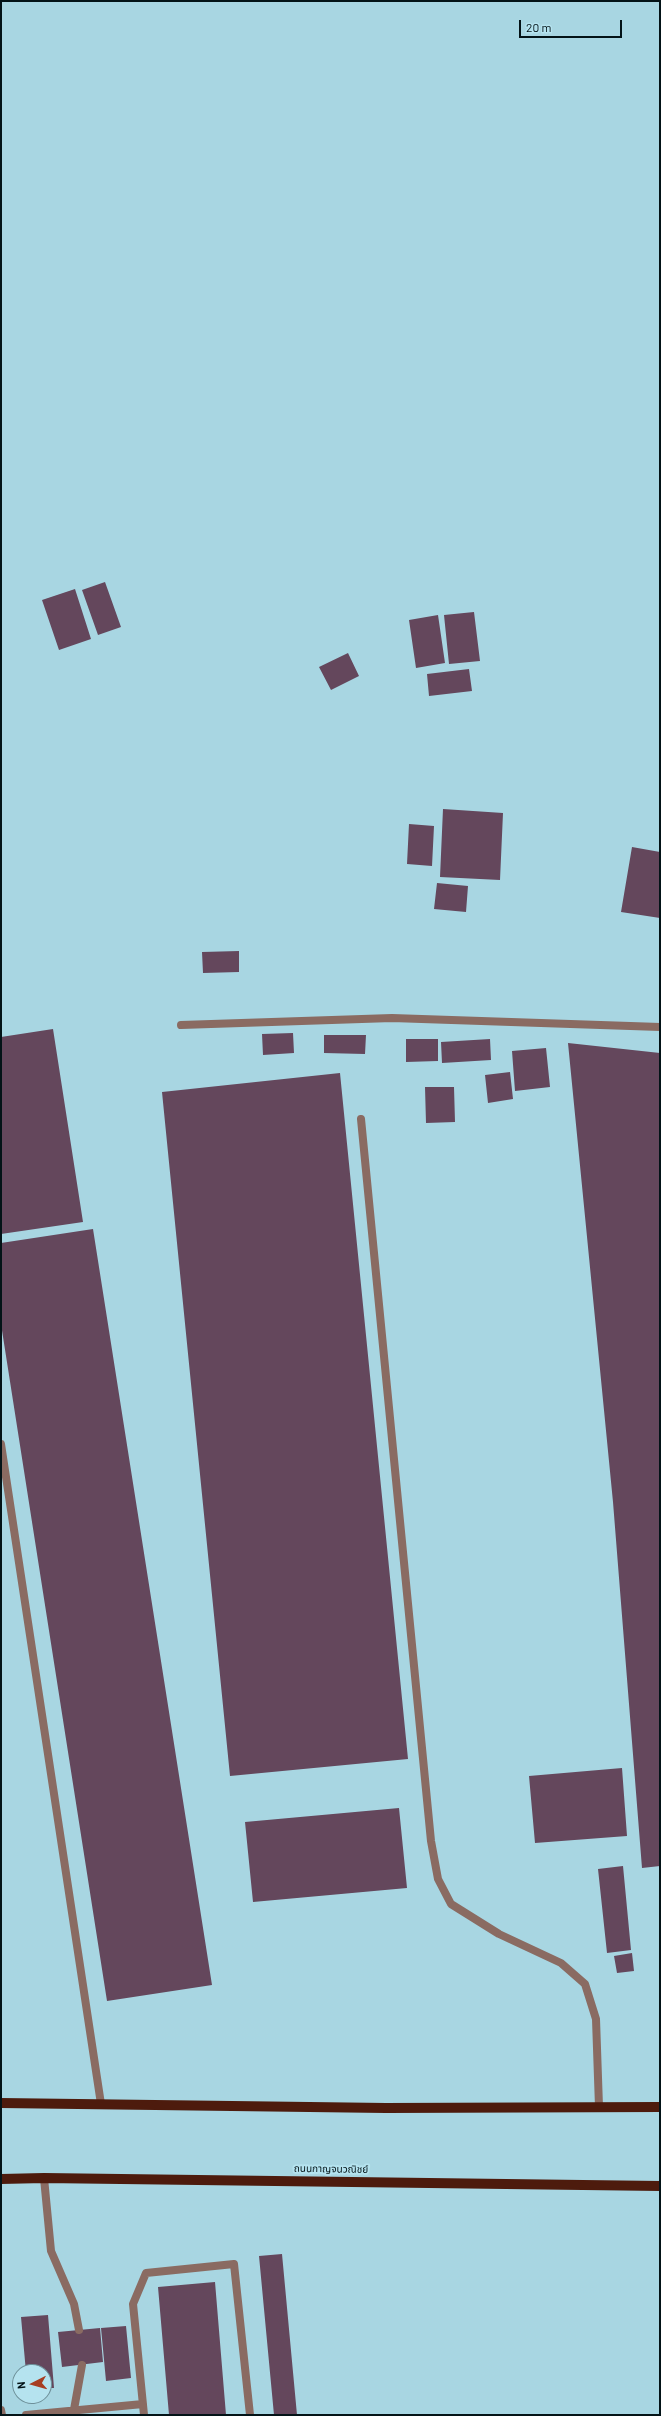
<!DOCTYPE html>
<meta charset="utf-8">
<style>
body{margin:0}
#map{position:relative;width:661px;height:2416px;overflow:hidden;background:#a8d6e2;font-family:Barlow,sans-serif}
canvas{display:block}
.frame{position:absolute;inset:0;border:2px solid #031317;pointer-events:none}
.north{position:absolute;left:12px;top:2364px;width:40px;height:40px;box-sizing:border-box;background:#b5e3ef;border:1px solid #6e9099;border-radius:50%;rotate:264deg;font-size:11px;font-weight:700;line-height:16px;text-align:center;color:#031317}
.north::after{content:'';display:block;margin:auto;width:14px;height:18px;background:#a73e22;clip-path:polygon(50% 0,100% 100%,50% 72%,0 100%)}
.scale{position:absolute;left:519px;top:20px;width:103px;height:18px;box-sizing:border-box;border:2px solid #031317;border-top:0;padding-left:5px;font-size:12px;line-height:14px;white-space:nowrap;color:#031317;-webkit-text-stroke:3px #b5e3ef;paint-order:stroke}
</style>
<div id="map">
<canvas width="661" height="2416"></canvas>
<div class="frame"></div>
<div class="north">N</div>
<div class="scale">20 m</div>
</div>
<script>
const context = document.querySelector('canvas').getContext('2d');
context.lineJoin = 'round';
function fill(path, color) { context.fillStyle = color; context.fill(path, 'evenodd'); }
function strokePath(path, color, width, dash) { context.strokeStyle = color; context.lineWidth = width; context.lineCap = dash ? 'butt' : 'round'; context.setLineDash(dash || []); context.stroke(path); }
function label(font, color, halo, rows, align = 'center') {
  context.font = font + ' Barlow,"Noto Sans Thai",sans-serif'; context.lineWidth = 4; context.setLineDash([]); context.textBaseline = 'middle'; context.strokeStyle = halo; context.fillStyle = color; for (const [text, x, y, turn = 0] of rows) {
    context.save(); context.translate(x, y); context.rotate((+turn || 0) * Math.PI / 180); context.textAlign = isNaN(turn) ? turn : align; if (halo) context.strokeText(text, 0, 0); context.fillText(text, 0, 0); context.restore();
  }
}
fill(new Path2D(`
 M105 582 121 627 98 635 82 590Z
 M75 589 91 639 59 650 42 600Z
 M474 612 480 661 449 664 444 615Z
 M438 615 445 663 416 668 409 620Z
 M348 653 359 676 331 690 319 667Z
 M469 669 472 691 429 696 427 674Z
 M443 809 503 813 500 880 440 877Z
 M409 824 434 826 432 866 407 864Z
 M632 847 660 852V918L621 912Z
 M437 883 468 886 466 912 434 909Z
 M239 951V972L203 973 202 952Z
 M53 1029 83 1222 1 1234V1037Z
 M293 1033 294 1053 263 1055 262 1034Z
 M324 1035H366L365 1054 324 1053Z
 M406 1039H438V1061L406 1062Z
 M490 1039 491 1060 442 1063 441 1042Z
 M568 1043 660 1053V1866L642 1868 613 1502Z
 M546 1048 550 1087 515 1091 512 1051Z
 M510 1072 513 1099 488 1103 485 1075Z
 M340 1073 408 1759 230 1776 162 1092Z
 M425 1087H454L455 1122 426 1123Z
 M93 1229 212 1985 107 2001 1 1324V1243Z
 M622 1768 627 1836 535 1843 529 1776Z
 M399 1808 407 1888 253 1902 245 1822Z
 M623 1866 631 1950 607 1953 598 1869Z
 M632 1953 634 1971 617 1973 614 1956Z
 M282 2254 297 2415H274L259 2256Z
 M215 2282 226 2415H169L158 2287Z
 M48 2315 54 2388H44V2372H26L21 2317Z
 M126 2326 131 2378 106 2381 101 2328Z
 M100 2328 103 2362 62 2367 58 2332Z`), '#64475c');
strokePath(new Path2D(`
 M361 1119 431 1841 438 1879 451 1904 499 1934 561 1963 585 1984 596 2019 599 2107
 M1 1444 101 2104
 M44 2178 51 2251 74 2304 79 2330
 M1 2410 2 2415
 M26 2415 143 2404
 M73 2415 82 2365
 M144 2415 133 2304 146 2273 234 2264 250 2415`), '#8a6b62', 8);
strokePath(new Path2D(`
 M181 1025 392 1018 660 1027`), '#8a6b62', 8);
strokePath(new Path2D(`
 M1 2103 386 2108 660 2107
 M1 2179 44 2178 660 2186`), '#4d1b0d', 10);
label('10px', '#031317', '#b5e3ef', [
 ["ถนนกาญจนวณิชย์",331,2169,1]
]);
</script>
